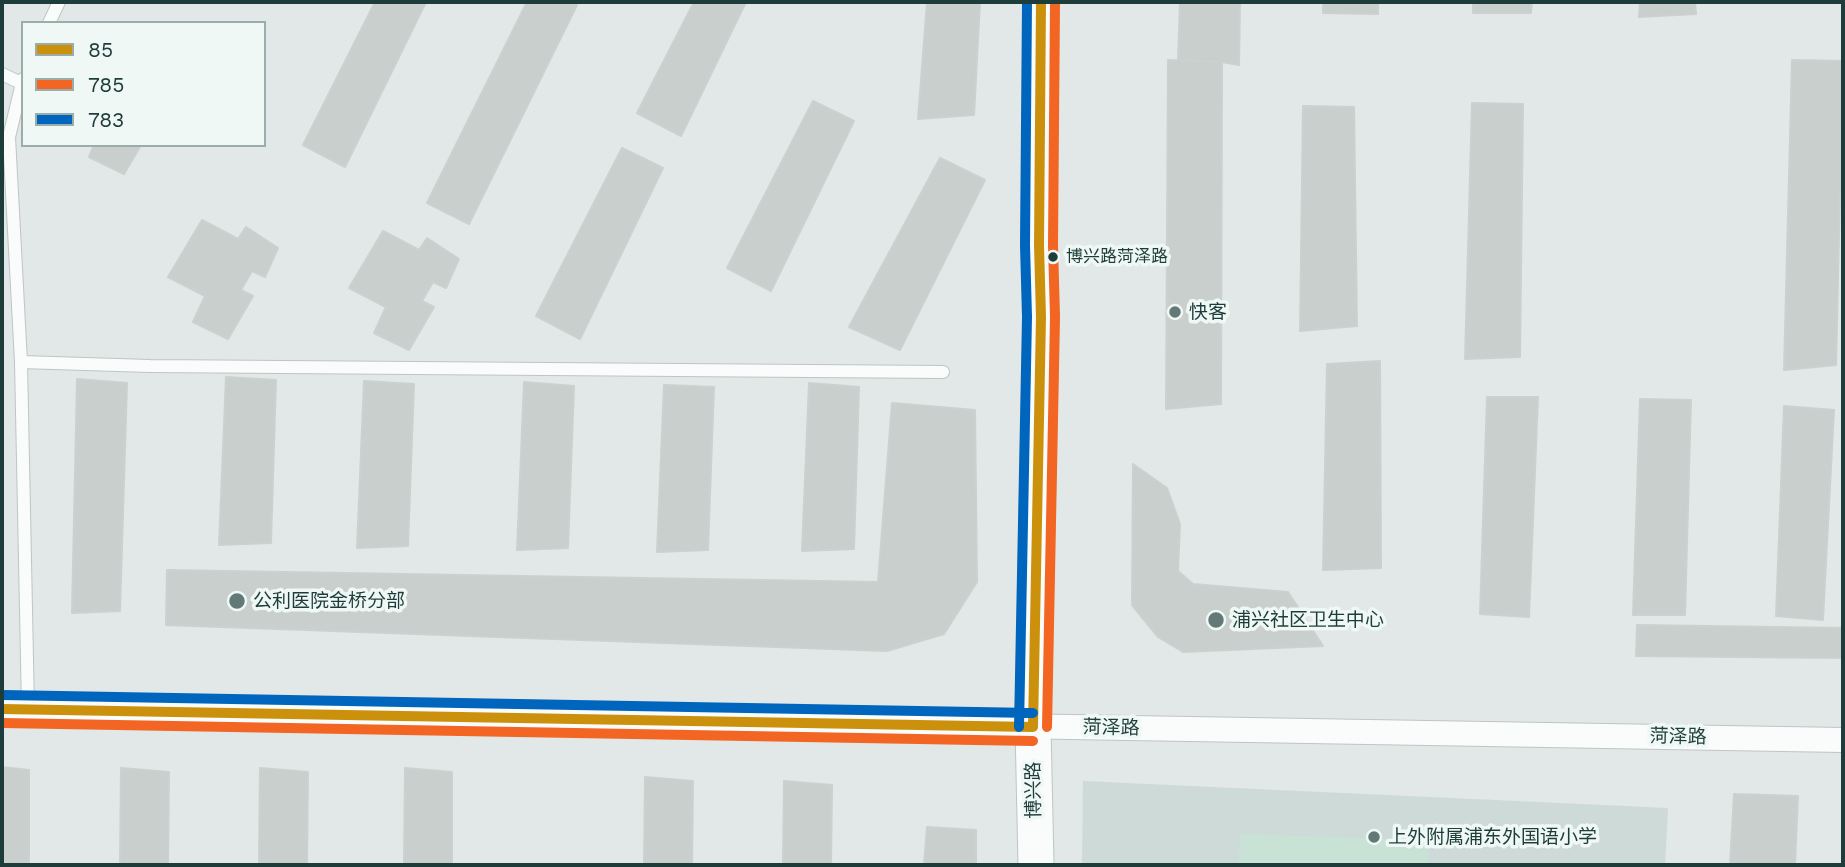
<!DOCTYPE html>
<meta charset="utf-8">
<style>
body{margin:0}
#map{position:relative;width:1845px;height:867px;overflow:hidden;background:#e1e8e7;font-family:"Work Sans",sans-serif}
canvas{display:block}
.frame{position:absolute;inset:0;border:4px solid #1e3d3a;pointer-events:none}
.legend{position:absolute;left:21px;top:21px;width:245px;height:126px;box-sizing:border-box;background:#eff8f5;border:2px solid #9badaa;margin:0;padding:9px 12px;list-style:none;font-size:21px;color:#1e3d3a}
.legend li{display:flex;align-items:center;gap:14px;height:35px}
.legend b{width:35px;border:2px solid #9badaa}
</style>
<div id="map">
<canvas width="1845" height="867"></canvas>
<div class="frame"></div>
<ul class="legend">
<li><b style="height:9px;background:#cc910c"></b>85</li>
<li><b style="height:9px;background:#f26522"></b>785</li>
<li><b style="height:9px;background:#0065bd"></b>783</li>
</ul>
</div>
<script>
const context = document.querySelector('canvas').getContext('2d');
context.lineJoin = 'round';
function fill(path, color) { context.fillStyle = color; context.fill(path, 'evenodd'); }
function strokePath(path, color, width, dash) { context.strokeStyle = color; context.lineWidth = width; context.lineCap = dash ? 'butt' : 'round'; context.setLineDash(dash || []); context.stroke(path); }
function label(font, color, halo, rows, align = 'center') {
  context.font = font + ' "Work Sans","Noto Sans SC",sans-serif'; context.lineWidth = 7; context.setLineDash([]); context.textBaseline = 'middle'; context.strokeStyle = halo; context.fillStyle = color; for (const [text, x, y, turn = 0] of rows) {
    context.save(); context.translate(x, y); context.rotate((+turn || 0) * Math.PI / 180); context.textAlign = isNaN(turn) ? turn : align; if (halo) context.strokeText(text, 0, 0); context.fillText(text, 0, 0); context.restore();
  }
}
fill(new Path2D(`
 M1083 781 1668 808 1665 865H1082Z`), '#cedad7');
fill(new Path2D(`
 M1240 834 1428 840V865H1239Z`), '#c8e3d6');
const building = new Path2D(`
 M375 2H426L345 167 303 145Z
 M527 2H570L577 5 469 224 427 203Z
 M694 2H746L681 136 637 113Z
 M927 2H980L974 115 918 119Z
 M1180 2H1240L1239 65 1222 62 1178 60Z
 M1323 2H1378V14L1323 13Z
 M1473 2H1532L1531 13H1473Z
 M1640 2H1695L1696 14 1639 17Z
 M1168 60 1222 62 1221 404 1166 409Z
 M1792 60 1843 61 1836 365 1784 370Z
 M813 101 854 121 771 291 727 268Z
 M1472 103 1523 104 1520 357 1465 359Z
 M1303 106 1354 107 1357 326 1300 331Z
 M94 145H141L124 174 89 157Z
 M622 148 663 168 580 339 536 316Z
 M940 158 985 180 900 350 849 327Z
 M202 220 238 239 246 227 278 248 265 277 252 271 241 290 253 296 228 339 193 322 205 296 168 277Z
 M383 231 419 250 427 238 459 259 446 288 433 282 422 301 434 307 409 350 374 333 386 307 349 288Z
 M1380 361 1381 568 1323 570 1327 364Z
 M226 377 276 380 271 543 219 545Z
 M77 379 127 383 120 611 72 613Z
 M364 381 414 384 408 546 357 548Z
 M524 382 574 386 568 548 517 550Z
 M809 383 859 387 854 549 802 551Z
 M664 385 714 387 708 550 657 552Z
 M1487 397H1538L1529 617 1480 614Z
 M1640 399 1691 400 1685 615H1633Z
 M892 403 975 410 977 582 944 634 887 651 166 625 167 570 878 582Z
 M1784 406 1834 410 1823 620 1776 616Z
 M1133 464 1167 488 1180 524 1178 571 1193 584 1288 592 1323 646 1183 652 1158 637 1132 605Z
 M1637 625 1843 628V658L1636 656Z
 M2 767 29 770V865H2Z
 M121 768 169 772 168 865H120Z
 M260 768 308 772 307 865H259Z
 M405 768 452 772V865H404Z
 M645 777 693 781 692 865H644Z
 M784 781 832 785 831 865H783Z
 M1734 794 1798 796 1795 865H1730Z
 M927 827 976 830V865H924Z`);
fill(building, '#c8cfcd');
strokePath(building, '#cad1d0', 2);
const lane = new Path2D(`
 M49 23 59 2
 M2 74 21 83
 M23 79 9 137 21 362 28 709
 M21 362 150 366 943 372`);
const street = new Path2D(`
 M2 709 1843 740`);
const secondary = new Path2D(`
 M1036 865 1033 727 1041 317 1039 245 1041 2`);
strokePath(lane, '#bec5c4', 14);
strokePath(street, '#bec5c4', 26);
strokePath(secondary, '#bdc6c4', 37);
strokePath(lane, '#fafcfb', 12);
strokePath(street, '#fafcfb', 24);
strokePath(secondary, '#fafcfb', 35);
strokePath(new Path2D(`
 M2 709 1033 727
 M1033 727 1041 317 1039 245 1041 2`), '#cc910c', 10);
strokePath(new Path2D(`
 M2 723 1033 741
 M1047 727 1055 317 1053 245 1055 2`), '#f26522', 10);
strokePath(new Path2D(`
 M2 695 1033 713
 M1019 727 1027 317 1025 245 1027 2`), '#0065bd', 10);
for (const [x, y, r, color] of [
 [1053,257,6,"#1e3d3a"],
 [1175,312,7,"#627977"],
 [237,601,9,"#627977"],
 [1216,620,9,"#627977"],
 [1374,837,7,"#627977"]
]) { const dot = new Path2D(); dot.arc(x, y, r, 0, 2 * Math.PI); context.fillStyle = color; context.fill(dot); strokePath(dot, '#eff8f5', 2.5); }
label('17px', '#1e3d3a', '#eff8f5', [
 ["博兴路菏泽路",1066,257]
], 'left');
label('19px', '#1e3d3a', '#eff8f5', [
 ["快客",1189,312],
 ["公利医院金桥分部",253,601],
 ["浦兴社区卫生中心",1232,620],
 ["上外附属浦东外国语小学",1388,837]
], 'left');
label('19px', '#1e3d3a', '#eff8f5', [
 ["菏泽路",1111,728,1],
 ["菏泽路",1678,737,1],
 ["博兴路",1034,790,-91]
]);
</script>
